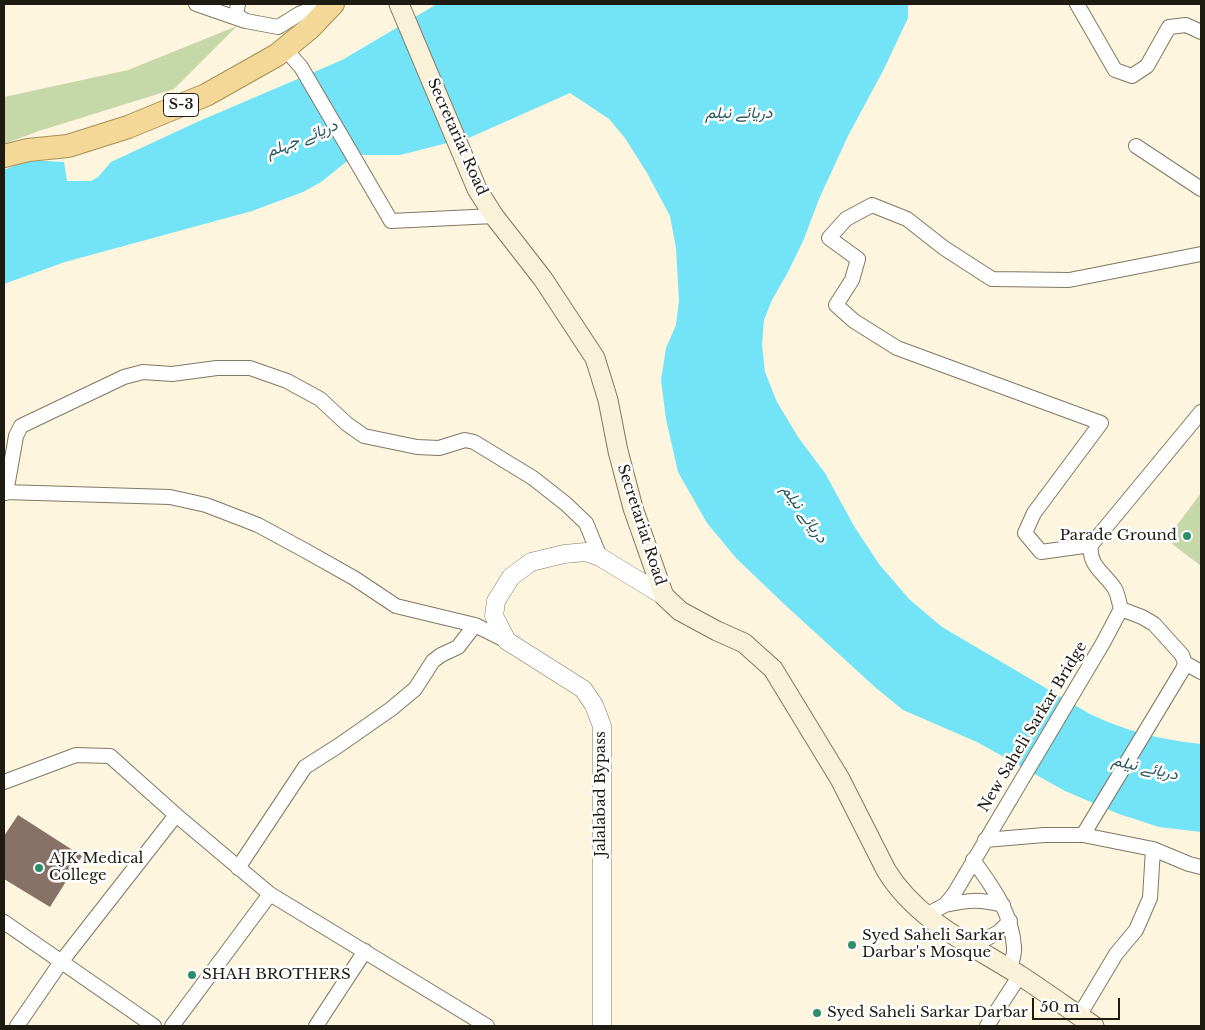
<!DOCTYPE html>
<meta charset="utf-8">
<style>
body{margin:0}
#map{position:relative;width:1205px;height:1030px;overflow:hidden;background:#fef5de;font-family:"Libre Baskerville",serif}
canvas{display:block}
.frame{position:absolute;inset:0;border:5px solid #1e1b13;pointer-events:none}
.scale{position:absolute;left:1032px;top:998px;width:88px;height:22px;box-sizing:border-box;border:2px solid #1e1b13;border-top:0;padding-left:6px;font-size:15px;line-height:18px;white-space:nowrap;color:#1e1b13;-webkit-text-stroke:4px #fff;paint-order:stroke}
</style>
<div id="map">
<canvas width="1205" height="1030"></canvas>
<div class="frame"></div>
<div class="scale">50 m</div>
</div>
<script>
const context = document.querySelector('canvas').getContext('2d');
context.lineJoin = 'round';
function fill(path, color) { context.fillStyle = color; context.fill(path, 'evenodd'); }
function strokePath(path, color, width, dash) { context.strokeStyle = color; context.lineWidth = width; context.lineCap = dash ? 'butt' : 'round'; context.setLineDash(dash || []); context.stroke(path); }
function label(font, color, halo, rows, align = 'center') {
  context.font = font + ' "Libre Baskerville",Vazirmatn,serif'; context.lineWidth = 5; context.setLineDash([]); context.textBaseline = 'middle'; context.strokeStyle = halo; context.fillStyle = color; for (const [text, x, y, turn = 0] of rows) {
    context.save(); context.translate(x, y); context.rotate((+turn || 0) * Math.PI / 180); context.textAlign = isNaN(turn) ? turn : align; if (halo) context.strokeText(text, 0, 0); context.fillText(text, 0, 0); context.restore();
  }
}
fill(new Path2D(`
 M237 26 174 89 39 131 4 144V97L128 70Z
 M1201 493V566L1172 544 1174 529Z`), '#c6d7a9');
fill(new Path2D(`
 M437 4H908V18L884 69 848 136 819 199 804 239 788 272 772 300 764 320 762 345 765 372 777 402 798 437 825 473 854 526 879 564 909 599 942 627 1090 714C1125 731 1162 740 1201 744V832L1159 827 1119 814 1065 791 977 742 903 710 876 688 784 604 736 558 707 523 678 472 666 419 661 380 666 348 676 325 679 301 676 248 670 216 647 173 625 138 609 119 570 93 471 137 400 155H362L350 159 321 182 303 192 252 211 65 262 4 284V170L28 160 64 162 67 181H91L98 177 111 162 197 122 342 60Z`), '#73e3f7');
fill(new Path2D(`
 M18 815 82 856 50 907 4 879V836Z`), '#887268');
const minor = new Path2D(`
 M196 4 245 21
 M238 4 236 15 246 21 278 27 299 14 324 4
 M1077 4 1115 70 1132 76 1147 66 1169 27 1186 25 1201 32
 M285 49 301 67 391 221 494 216
 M1136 146 1201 189
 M4 492 170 497 206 505 258 525 306 551 354 578 396 606 475 625 507 641
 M6 493 16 436 21 426 124 377 143 372 172 374 217 368H250L287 381 320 399 347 424 364 436 417 447 439 448 465 440 474 442 533 478 566 504 586 523 600 557
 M1091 545 1041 552 1025 533 1034 513 1101 423 897 348 854 321 836 305 852 280 858 259 829 238 846 219 872 205 907 219 944 248 992 279 1069 280 1201 254
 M1185 663 1201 672
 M4 782 76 755 110 756 176 815 270 894 487 1026
 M1083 835 1153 849 1189 864 1201 867
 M985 840 1044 835H1083L1183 669 1185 663 1182 655 1154 624 1142 617 1121 609C1119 602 1118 595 1115 589 1105 573 1088 566 1091 545L1201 412
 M973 860C992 886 1012 913 1014 947 1015 954 1011 963 1010 970
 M238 868 305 767 338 746 391 709 415 689 433 661 441 655 458 647 475 625
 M945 905C970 900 978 899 1003 905
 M926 915 945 905 954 894 1103 643 1121 609
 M4 922 154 1026
 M972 946 999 932 1010 921
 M1079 1016 1116 954 1136 930 1150 898 1153 849
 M17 1026 61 962 176 815
 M172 1026 270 894
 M316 1026 365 951
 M987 1026 1020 975`);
const tertiary = new Path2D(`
 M602 1026V726L594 705 583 689 507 641 494 616 496 601 511 577 531 562 564 554 586 552 600 557 664 596`);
const secondary = new Path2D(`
 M399 4 477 189 494 216 543 279 595 358 608 400 618 451 633 508 664 596 680 611 717 631 744 643 773 669 840 779 886 870C917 921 972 945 1021 976 1045 992 1069 1009 1094 1026`);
const trunk = new Path2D(`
 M4 156 28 150 68 146 128 127 206 95 277 55 310 28 333 4`);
strokePath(minor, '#807864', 16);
strokePath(tertiary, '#807864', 19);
strokePath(secondary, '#807864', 21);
strokePath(trunk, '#a69059', 24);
strokePath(minor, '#fff', 14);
strokePath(tertiary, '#fff', 18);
strokePath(secondary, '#faf1d9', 19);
strokePath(trunk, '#f3d898', 22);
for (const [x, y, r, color] of [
 [1187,536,5,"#2d8f69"],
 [39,868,5,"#2d8f69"],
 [852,945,5,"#2d8f69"],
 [192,975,5,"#2d8f69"],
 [817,1013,5,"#2d8f69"]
]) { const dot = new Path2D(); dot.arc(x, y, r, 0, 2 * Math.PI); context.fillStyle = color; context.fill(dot); strokePath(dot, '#fff', 2); }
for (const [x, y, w] of [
 [181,105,35]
]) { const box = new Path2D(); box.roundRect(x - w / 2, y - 11.5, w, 23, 4); context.fillStyle = '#fff'; context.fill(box); strokePath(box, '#1e1b13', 1); }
label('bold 14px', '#1e1b13', null, [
 ["S-3",181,105]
]);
label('15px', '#1e1b13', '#fff', [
 ["Secretariat Road",457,137,66],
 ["Secretariat Road",641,525,72],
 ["New Saheli Sarkar Bridge",1033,727,-59],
 ["Jalalabad Bypass",601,794,-90]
]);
label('15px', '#1e1b13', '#fff', [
 ["Parade Ground",1177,536,"right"],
 ["AJK Medical",49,859],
 ["College",49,876],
 ["Syed Saheli Sarkar",862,936],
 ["Darbar's Mosque",862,953],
 ["SHAH BROTHERS",202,975],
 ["Syed Saheli Sarkar Darbar",827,1013]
], 'left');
label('italic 16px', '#275861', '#fff', [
 ["دریائے نیلم",739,113],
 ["دریائے جہلم",302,139,-22],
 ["دریائے نیلم",804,514,55],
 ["دریائے نیلم",1145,768,13]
]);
</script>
